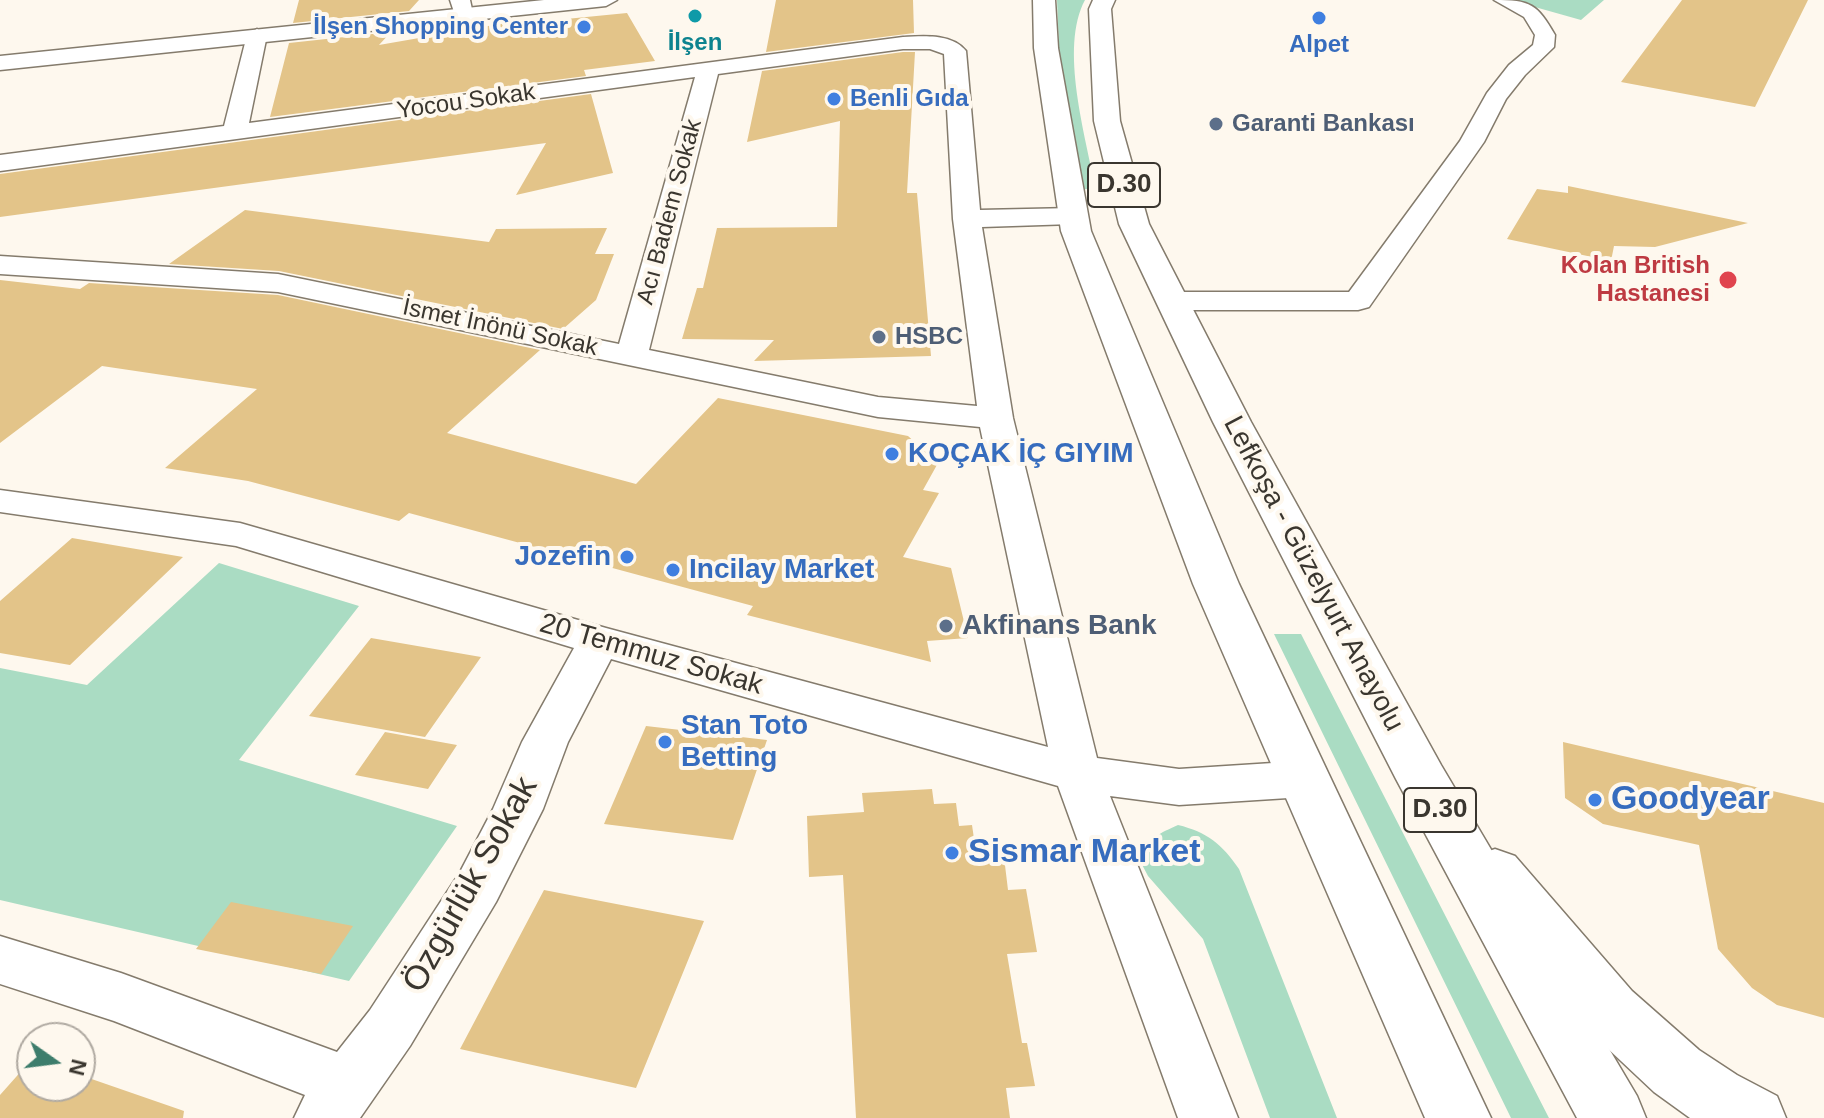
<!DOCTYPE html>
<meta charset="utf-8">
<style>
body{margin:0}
#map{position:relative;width:1824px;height:1118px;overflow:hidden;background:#fef8ee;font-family:Helvetica,sans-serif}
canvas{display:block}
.north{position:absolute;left:16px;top:1022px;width:80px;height:80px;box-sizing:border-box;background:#fef8ee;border:2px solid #b0aaa2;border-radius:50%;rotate:104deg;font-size:22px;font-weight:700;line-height:32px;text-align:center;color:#3a362f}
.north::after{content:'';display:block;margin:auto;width:28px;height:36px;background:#3d7d6c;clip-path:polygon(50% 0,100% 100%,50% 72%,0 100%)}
</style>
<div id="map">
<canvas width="1824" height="1118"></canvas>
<div class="north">N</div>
</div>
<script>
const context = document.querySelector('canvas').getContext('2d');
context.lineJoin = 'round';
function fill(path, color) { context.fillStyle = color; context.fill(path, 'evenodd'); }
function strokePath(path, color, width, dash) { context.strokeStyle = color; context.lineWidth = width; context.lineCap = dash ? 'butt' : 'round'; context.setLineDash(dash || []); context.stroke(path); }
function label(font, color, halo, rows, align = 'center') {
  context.font = font + ' Helvetica,sans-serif'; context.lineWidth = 8; context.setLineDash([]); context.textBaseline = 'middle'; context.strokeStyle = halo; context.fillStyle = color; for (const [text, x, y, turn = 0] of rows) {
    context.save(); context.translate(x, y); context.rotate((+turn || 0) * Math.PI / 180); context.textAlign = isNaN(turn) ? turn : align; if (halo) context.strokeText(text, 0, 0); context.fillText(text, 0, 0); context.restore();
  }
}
fill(new Path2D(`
 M1057 0H1085C1059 48 1086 136 1095 187L1082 190 1060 70Z
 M1510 0H1604L1581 20Z
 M219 563 359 606 239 760 457 826 349 981 0 900V668L87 685Z
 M1274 634H1301L1549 1118H1511Z
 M1178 825C1207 832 1222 844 1239 869L1337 1118H1270L1203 939 1148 876 1138 857C1147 839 1160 833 1178 825Z`), '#aadcc3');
fill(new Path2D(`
 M299 0H419L409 11 293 23Z
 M776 0H913L914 33 766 52Z
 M1682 0H1808L1755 107 1621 82Z
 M627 13 655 61 584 70 586 76 270 117 289 43 391 32 379 45 511 22 515 24Z
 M903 52H915L907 193H917L931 356 754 361 774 340 682 339 697 288H703L717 228 837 227 840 121 747 142 762 71Z
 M591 94 613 173 516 195 546 143 0 217V174Z
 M1568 186 1748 223 1655 247 1614 246 1611 261 1507 239 1537 189 1568 193Z
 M245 210 489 242 496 229 607 228 595 254H614L596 300 563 329 279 271 169 264Z
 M0 280 80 289 89 283 278 295 540 350 447 433 636 484 718 398 908 436 938 463 923 490 939 493 903 557 951 568 968 638 927 641 931 662 747 615 753 606 409 513 399 521 248 481 165 468 257 389 102 366 0 443Z
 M72 538 183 557 70 665 0 653V601Z
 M371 638 481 657 425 737 309 716Z
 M646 726 767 740 733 840 604 824Z
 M385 732 457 745 428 789 355 775Z
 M1563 742 1824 803V1018L1777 1005 1752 988 1718 949 1699 845 1603 824 1565 798Z
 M932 789 934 804 956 803 959 826 972 825 977 859 1004 857 1008 890 1026 889 1037 952 1007 954 1022 1043H1027L1035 1086 1006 1088 1010 1118H856L843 875 809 877 807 816 864 812 862 793Z
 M544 890 704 921 636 1088 460 1049Z
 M231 902 353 926 321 974 196 949Z
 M32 1059V1086H80V1075L184 1111 183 1118H0V1095Z`), '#e3c489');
const street = new Path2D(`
 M450 0H470L473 14 470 18H456Z
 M1494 0C1531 0 1537 4 1555 35L1554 47 1525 75 1506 99 1484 142 1369 307 1358 310H1172L1161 307 1157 301 1161 295 1172 292H1349L1460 141 1487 93 1509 65 1533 45 1535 35 1524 17Z
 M257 29 267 35 249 123 903 37C923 36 952 33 966 51L980 210 1073 208 1083 210 1087 216 1083 222 1073 224 982 227 1013 418 1097 758 1179 769 1304 761 1321 766 1328 779 1321 792 1304 797 1179 805 1110 796 1238 1118H1178L1058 786 611 659 568 742 543 809 496 902 410 1046 360 1118H294L305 1095 114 1021 0 984V936L121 973 337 1052 370 1010 460 872 493 809 522 742 574 648 236 546 0 512V490L240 523 606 628 1048 747 980 427 878 417 278 292 0 274V256L278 274 619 344 695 77 0 171V155L224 126 247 35ZM903 49H930L944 54 953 219 977 406 878 397 649 350 718 74Z`);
const secondary = new Path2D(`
 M544 0H617L606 6 0 70V56Z
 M1495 849 1515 856 1632 991 1699 1050 1737 1075 1777 1096 1786 1118H1690L1654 1092 1588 1030 1475 888 1467 872 1475 856Z`);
const highway = new Path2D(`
 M1033 0H1055L1058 48 1091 231 1239 584 1491 1118H1425L1193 584 1061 231 1034 48Z
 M1093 0H1115L1111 9 1120 121 1149 224 1251 422 1441 765 1637 1096 1646 1118H1577L1396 779 1213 422 1119 224 1094 121 1089 9Z`);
strokePath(street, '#847b6c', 3);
strokePath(secondary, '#847b6c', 3);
strokePath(highway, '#847b6c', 3);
fill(street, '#fff');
fill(secondary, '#fff');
fill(highway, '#fff');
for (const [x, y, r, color] of [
 [695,16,8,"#0f9aa8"],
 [1319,18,8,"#3f7fe0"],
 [584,27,8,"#3f7fe0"],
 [834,99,8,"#3f7fe0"],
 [1216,124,8,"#5c6f8a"],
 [1728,280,10,"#e0444e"],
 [879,337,8,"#5c6f8a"],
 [892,454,8,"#3f7fe0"],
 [627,557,8,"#3f7fe0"],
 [673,570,8,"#3f7fe0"],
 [946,626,8,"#5c6f8a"],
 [665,742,8,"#3f7fe0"],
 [1595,800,8,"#3f7fe0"],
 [952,853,8,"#3f7fe0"]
]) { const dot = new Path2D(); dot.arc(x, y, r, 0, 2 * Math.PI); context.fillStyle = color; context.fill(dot); strokePath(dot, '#fef8ee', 3); }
label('bold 24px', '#366cbe', '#fef8ee', [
 ["İlşen Shopping Center",568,27],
 ["Alpet",1319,45,"center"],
 ["Benli Gıda",850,99,"left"]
], 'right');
label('bold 24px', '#0d838f', '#fef8ee', [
 ["İlşen",695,43]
]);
label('24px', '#3a362f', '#fef8ee', [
 ["Yocou Sokak",466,102,-8],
 ["Acı Badem Sokak",670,212,-75],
 ["İsmet İnönü Sokak",500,328,12]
]);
label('bold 24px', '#4e5e75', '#fef8ee', [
 ["Garanti Bankası",1232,124],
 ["HSBC",895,337]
], 'left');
label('bold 24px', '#be3a42', '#fef8ee', [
 ["Kolan British",1710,266],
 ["Hastanesi",1710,294]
], 'right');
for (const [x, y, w] of [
 [1124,185,72],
 [1440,810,72]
]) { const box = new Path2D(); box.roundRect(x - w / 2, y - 22, w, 44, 6); context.fillStyle = '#fef8ee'; context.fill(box); strokePath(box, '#3a362f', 2); }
label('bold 26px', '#3a362f', null, [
 ["D.30",1124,185],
 ["D.30",1440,810]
]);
label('bold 28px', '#366cbe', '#fef8ee', [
 ["KOÇAK İÇ GIYIM",908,454],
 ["Jozefin",611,557,"right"],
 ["Incilay Market",689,570],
 ["Stan Toto",681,726],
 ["Betting",681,758]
], 'left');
label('28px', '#3a362f', '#fef8ee', [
 ["Lefkoşa - Güzelyurt Anayolu",1313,574,62],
 ["20 Temmuz Sokak",651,655,16]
]);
label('bold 28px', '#4e5e75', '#fef8ee', [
 ["Akfinans Bank",962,626]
], 'left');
label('bold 34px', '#366cbe', '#fef8ee', [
 ["Goodyear",1611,800],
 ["Sismar Market",968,853]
], 'left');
label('34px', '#3a362f', '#fef8ee', [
 ["Özgürlük Sokak",471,885,-61]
]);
</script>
